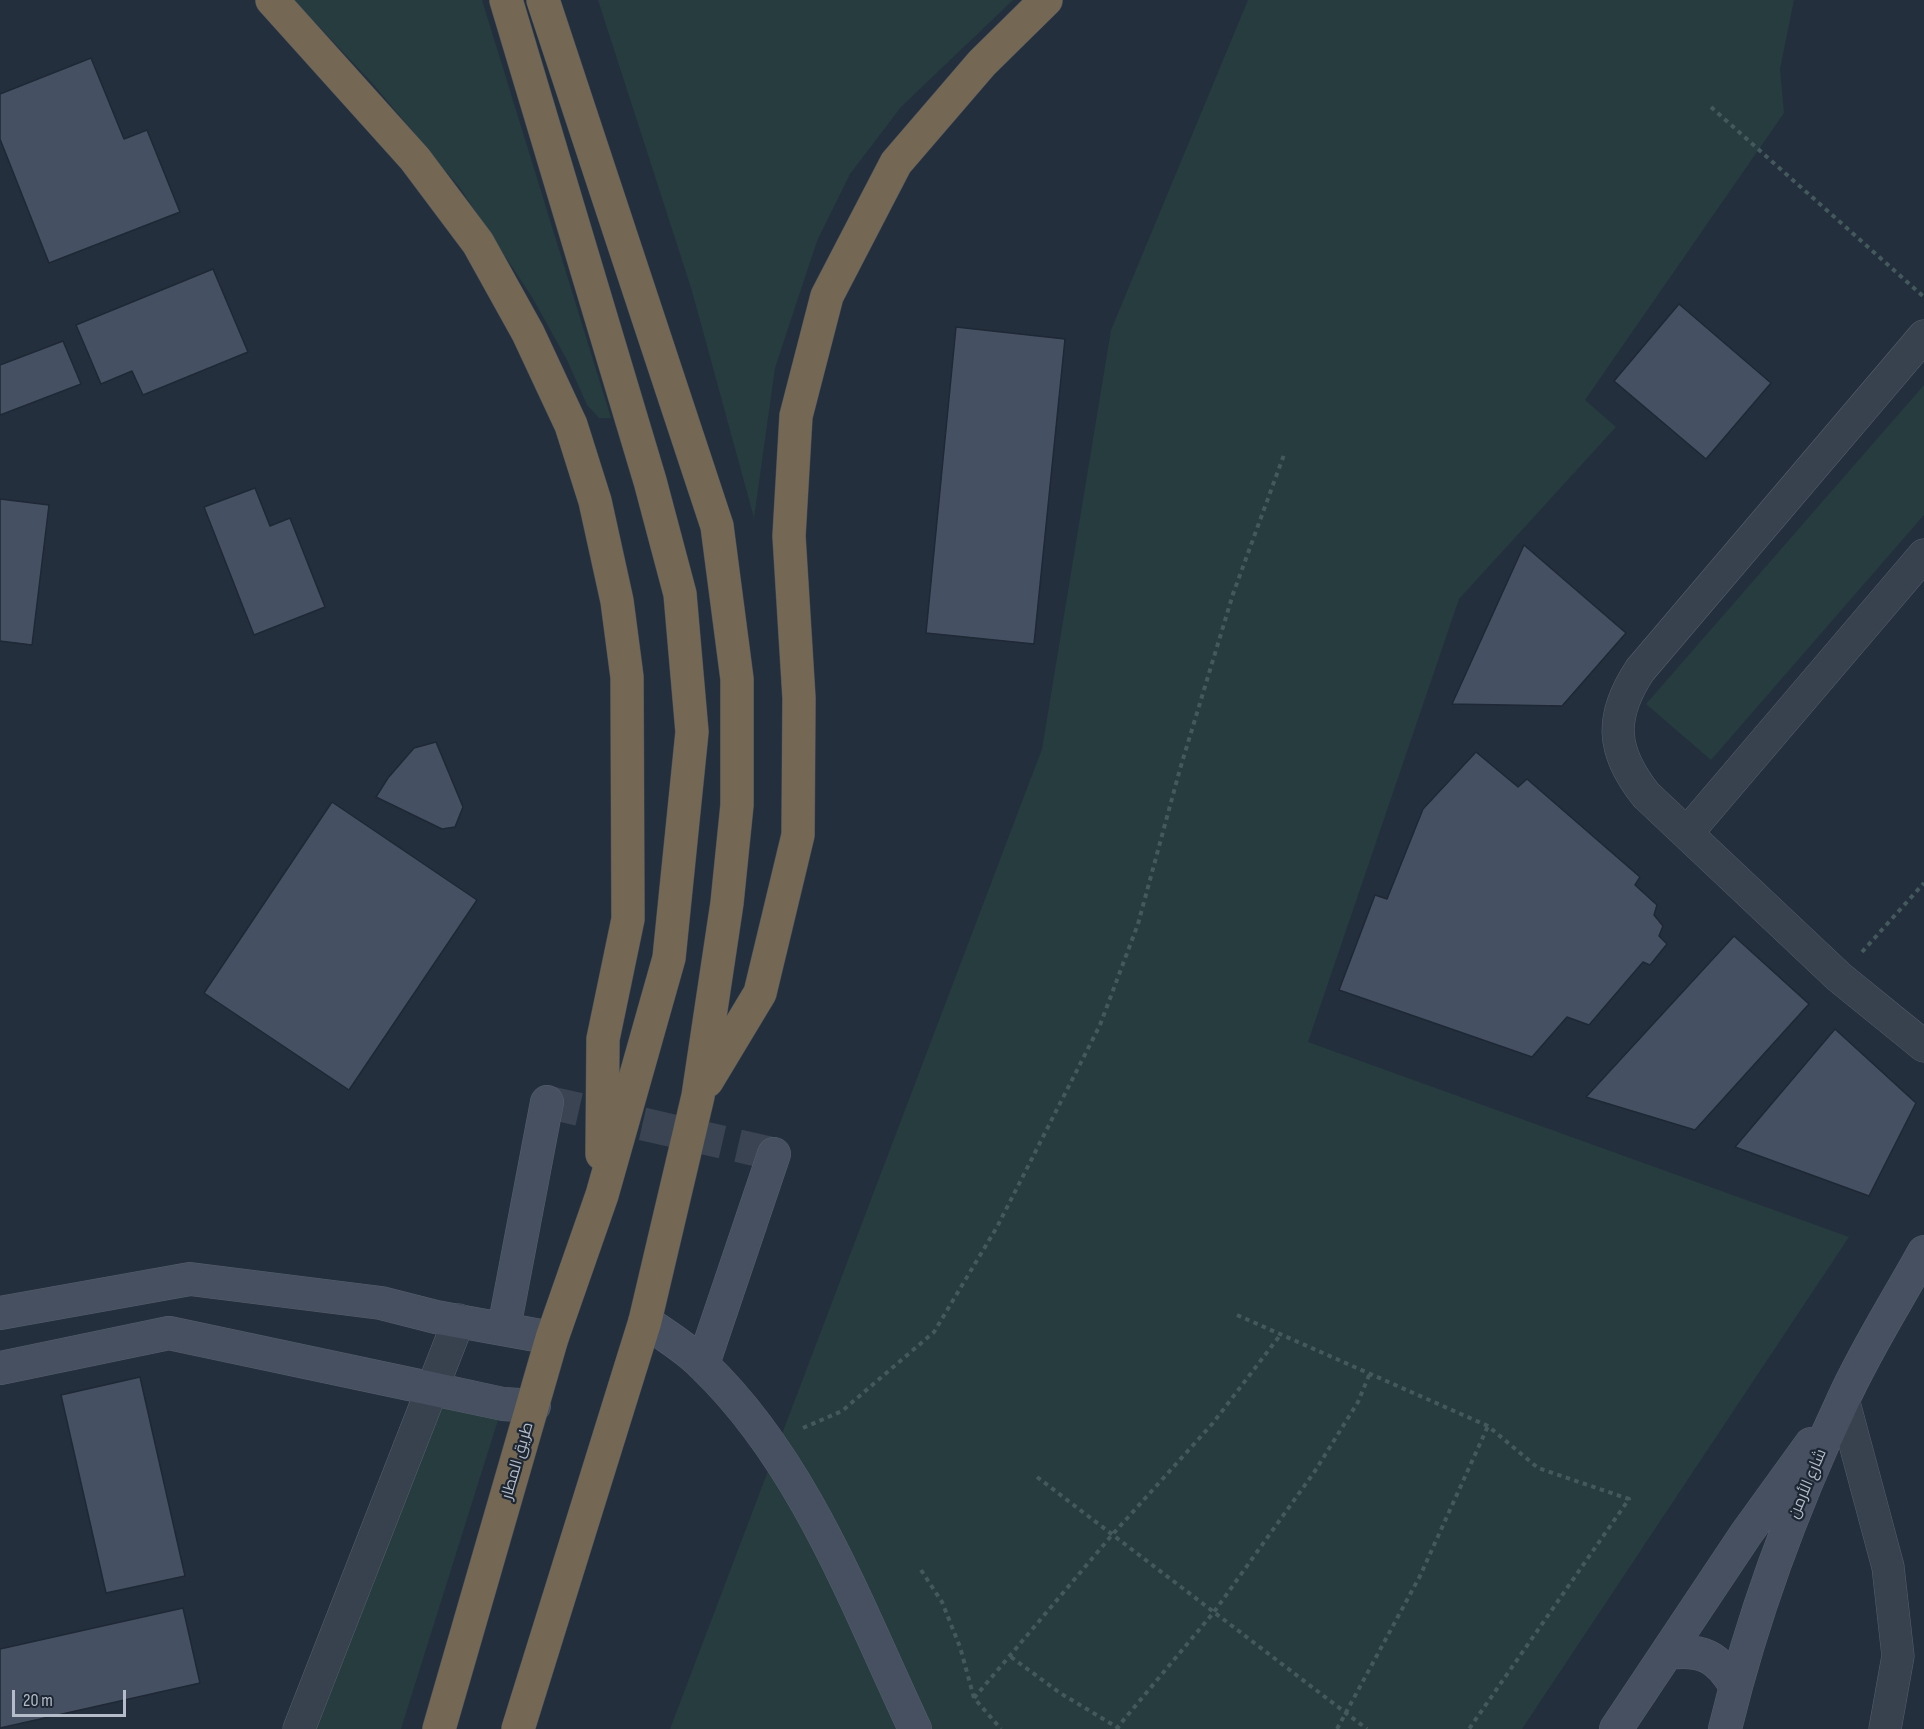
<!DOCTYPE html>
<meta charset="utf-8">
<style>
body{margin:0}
#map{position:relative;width:1924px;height:1729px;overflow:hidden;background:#242f3e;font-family:"Sofia Sans Condensed",sans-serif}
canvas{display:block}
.scale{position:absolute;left:12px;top:1690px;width:114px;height:27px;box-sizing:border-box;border:3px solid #b4bcc9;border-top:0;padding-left:8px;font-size:18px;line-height:21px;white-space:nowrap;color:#b4bcc9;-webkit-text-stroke:4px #1d2633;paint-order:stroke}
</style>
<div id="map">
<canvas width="1924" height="1729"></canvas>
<div class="scale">20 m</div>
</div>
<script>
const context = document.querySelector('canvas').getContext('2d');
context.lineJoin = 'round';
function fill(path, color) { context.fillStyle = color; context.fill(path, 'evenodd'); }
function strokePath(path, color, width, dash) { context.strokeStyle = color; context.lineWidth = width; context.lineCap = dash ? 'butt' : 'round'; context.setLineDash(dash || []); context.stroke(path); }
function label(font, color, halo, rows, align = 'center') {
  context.font = font + ' "Sofia Sans Condensed",Cairo,sans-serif'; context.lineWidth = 4.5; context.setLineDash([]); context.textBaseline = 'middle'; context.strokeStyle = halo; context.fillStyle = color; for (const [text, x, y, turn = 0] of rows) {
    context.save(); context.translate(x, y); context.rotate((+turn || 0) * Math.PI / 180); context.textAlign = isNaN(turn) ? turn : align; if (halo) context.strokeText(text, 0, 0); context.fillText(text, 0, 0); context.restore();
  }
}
fill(new Path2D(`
 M294 0H482L611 418H599L587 405 567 360 532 297 460 188 374 85Z
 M598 0H1013L901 107 850 174 817 241 775 368 754 518 692 291Z
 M1248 0H1794L1780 69 1784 113 1585 400 1616 427 1459 599 1308 1042 1849 1237 1522 1729H670L1042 749 1111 330Z
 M1924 385V515L1711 760 1646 704Z
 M433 1389 503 1404 401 1729H300Z`), '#263c3f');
const building = new Path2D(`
 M91 58 124 139 147 130 180 212 49 263 0 139V94Z
 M213 269 248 352 143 395 132 371 101 384 76 325Z
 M1679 304 1771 383 1706 459 1614 381Z
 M956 327 1065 339 1034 644 926 633Z
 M63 341 81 384 0 415V365Z
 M255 488 270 526 290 518 325 607 254 635 204 507Z
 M0 499 49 505 32 645 0 641Z
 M1524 545 1626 633 1562 706 1452 704Z
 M436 742 463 807 455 827 442 829 376 797 388 778 414 748Z
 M1476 752 1518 787 1527 779 1640 877 1635 885 1657 905 1654 915 1663 926 1659 936 1667 944 1650 965 1643 962 1589 1025 1567 1017 1532 1057 1339 990 1375 895 1387 899 1423 809Z
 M332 802 477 900 349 1090 204 993Z
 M1734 936 1809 1004 1695 1130 1586 1097Z
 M1835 1029 1916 1103 1869 1196 1735 1147Z
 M140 1377 185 1576 106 1593 61 1395Z
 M183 1608 200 1683 0 1728V1649Z`);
fill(building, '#455162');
strokePath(building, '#1f2835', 1.5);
strokePath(new Path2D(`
 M547 1102 774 1154`), '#3a4453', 33, [33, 16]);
const street = new Path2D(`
 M1924 336 1640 670C1609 717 1611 751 1646 795L1839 977 1924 1046
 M1687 833 1924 555
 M1843 1399 1888 1567 1898 1656 1885 1729
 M299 1729 459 1320`);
const secondary = new Path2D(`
 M0 1313 190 1279 381 1303 436 1317 552 1338
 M645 1321C664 1335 687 1348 703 1365 805 1463 856 1604 915 1729
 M504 1328 547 1102
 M703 1364 774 1154
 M0 1368 169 1333 433 1389 503 1404 534 1406
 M1668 1653C1702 1649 1717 1656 1735 1685
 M1616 1729 1746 1534 1811 1444
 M1725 1729C1752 1617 1794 1504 1843 1400 1866 1349 1897 1301 1924 1252`);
const highway = new Path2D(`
 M272 0 415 159 478 243 528 333 571 425 595 501 617 601 627 677 628 919 603 1039 602 1154
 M707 1081 760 993 798 835 799 698 789 536 796 416 827 296 896 163 982 63 1046 0
 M439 1729 552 1338 602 1195 669 958 692 732 680 594 650 481 506 0
 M518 1729 645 1321 698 1096 727 903 737 805V679L717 526 543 0`);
strokePath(street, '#565f6c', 33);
strokePath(secondary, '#565f6c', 34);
strokePath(highway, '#434c59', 34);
strokePath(new Path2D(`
 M1711 107 1924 297
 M1862 952 1924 883
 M1237 1315 1488 1426 1538 1468 1629 1499 1469 1729
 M803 1428 842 1411 934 1332 997 1227 1100 1025 1138 924 1180 769 1233 594 1285 452
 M1037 1477 1367 1729
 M921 1570 942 1602 960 1647 974 1698 1001 1729
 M1011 1657 1060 1693 1120 1729
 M974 1698 1112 1535 1213 1423 1281 1334
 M1116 1729 1214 1612 1315 1471 1358 1402 1370 1373
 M1337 1729 1420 1576 1488 1426`), '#44595c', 4, [4.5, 4.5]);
strokePath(street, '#38414e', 32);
strokePath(secondary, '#465061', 33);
strokePath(highway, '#746855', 33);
label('16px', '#b4bcc9', '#1d2633', [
 ["طريق المطار",518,1461,-74],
 ["شارع الأرمن",1808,1484,-67]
]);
</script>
